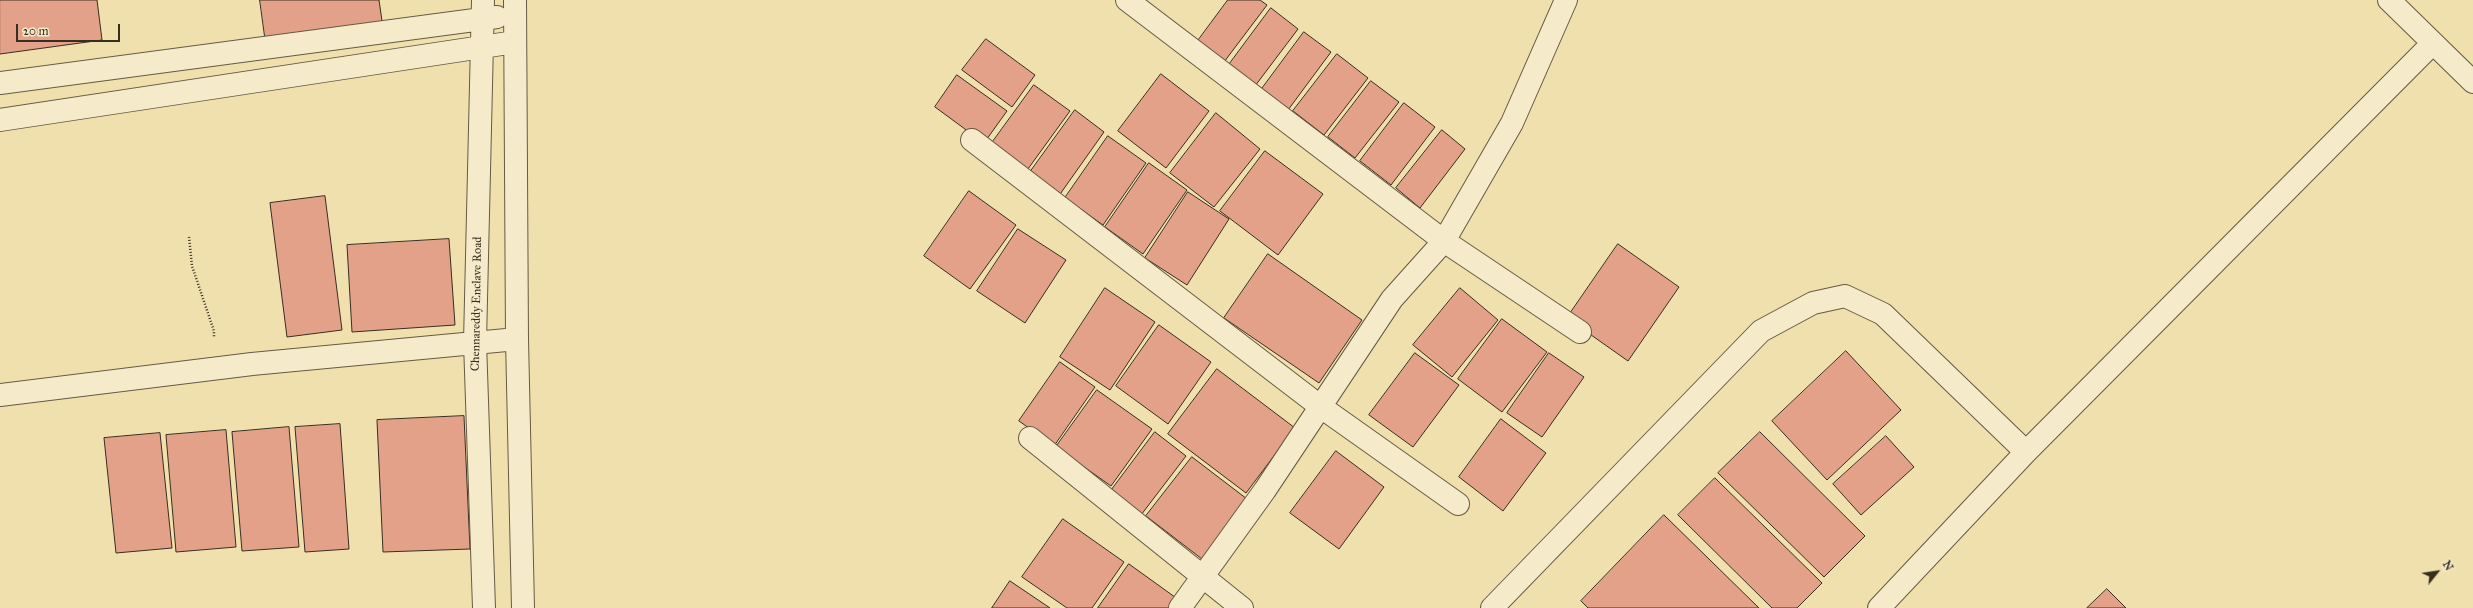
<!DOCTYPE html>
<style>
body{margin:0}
#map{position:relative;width:2473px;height:608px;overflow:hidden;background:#efe0ad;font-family:"IM FELL Great Primer",serif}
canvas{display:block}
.north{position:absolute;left:2417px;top:552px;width:40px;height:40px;-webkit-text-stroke:3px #f5ebca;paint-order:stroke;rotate:60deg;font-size:11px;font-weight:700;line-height:16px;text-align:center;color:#382d21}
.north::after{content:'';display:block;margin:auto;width:14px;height:18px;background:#382d21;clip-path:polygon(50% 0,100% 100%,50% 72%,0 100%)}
.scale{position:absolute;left:16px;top:24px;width:104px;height:18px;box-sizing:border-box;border:2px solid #382d21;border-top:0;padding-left:5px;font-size:12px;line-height:14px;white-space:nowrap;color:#382d21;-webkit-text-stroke:3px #f5ebca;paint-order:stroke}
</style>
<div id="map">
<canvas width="2473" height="608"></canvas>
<div class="north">N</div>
<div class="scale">20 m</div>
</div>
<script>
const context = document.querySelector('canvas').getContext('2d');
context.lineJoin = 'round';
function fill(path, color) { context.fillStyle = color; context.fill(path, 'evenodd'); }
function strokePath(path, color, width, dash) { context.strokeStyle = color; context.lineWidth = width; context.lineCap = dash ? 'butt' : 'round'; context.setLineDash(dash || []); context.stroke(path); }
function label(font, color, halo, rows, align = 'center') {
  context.font = font + ' "IM FELL Great Primer",serif'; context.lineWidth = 4; context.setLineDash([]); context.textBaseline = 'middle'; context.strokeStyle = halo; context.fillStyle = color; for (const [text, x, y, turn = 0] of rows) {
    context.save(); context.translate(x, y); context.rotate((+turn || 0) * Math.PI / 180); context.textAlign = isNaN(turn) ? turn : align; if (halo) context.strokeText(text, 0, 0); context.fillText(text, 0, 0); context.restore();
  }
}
const building = new Path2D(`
 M0 0H97L102 40 0 54Z
 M260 0H379L383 28 266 44Z
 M1228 0H1260L1267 5 1224 62 1197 42Z
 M1271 8 1298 29 1255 86 1228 66Z
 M1304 32 1331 52 1288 110 1261 90Z
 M986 39 1035 75 1012 107 962 70Z
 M1337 54 1368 78 1324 135 1293 111Z
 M1161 74 1209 111 1166 168 1118 131Z
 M957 75 1007 111 984 143 935 107Z
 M1371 81 1399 102 1355 158 1328 137Z
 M1034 85 1070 111 1025 173 989 147Z
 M1404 103 1435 127 1391 185 1360 161Z
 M1075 110 1104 132 1058 197 1028 175Z
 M1216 113 1260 149 1214 207 1170 173Z
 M1442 130 1465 149 1420 208 1396 188Z
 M1108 136 1146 163 1103 225 1065 198Z
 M1265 151 1323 194 1278 255 1220 211Z
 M1149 163 1187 190 1143 254 1105 227Z
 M969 191 1016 225 970 289 924 256Z
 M1188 192 1229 219 1187 285 1145 258Z
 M325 196 342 330 287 337 270 203Z
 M1018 229 1066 260 1025 323 977 291Z
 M449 239 455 325 352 332 347 245Z
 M1618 244 1679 287 1628 361 1567 318Z
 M1268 254 1362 320 1319 383 1224 318Z
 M1105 288 1155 322 1110 390 1060 357Z
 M1460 288 1498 320 1452 377 1413 345Z
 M1502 319 1547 352 1502 412 1458 379Z
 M1159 325 1211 362 1168 424 1116 386Z
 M1846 351 1901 410 1827 480 1772 421Z
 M1415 353 1459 385 1413 447 1369 415Z
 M1549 353 1584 377 1542 437 1507 413Z
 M1060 362 1095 387 1054 446 1019 421Z
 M1217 369 1295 428 1246 493 1168 434Z
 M1097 390 1152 429 1111 486 1056 447Z
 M464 416 470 549 383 552 377 420Z
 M1501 419 1546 453 1503 511 1459 477Z
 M340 424 349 549 305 552 295 427Z
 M289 427 299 547 242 551 232 432Z
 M226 430 236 547 176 552 166 435Z
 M1155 432 1186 456 1141 515 1110 492Z
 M1760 432 1865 536 1824 577 1718 473Z
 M160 433 172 548 116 553 104 438Z
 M1886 436 1914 467 1861 515 1833 484Z
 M1336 451 1384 487 1339 549 1290 513Z
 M1192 457 1247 499 1202 559 1146 516Z
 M1715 478 1822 583 1797 608H1772L1678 515Z
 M1664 515 1759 608H1588L1581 601Z
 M1063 519 1124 562 1092 608H1067L1022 577Z
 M1129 564 1179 600 1173 608H1098Z
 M1010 581 1050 608H992Z
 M2107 589 2126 608H2087Z`);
fill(building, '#e4a189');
strokePath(building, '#382d21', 1);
const minor = new Path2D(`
 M483 0 475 342 484 608
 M515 0 517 339 523 608
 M1127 0 1444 241 1580 332
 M2389 0 2473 82
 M0 83 497 17
 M0 120 515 42
 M972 140 1321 407 1458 504
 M0 395 252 364 517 339
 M1030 438 1242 608
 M1180 608 1265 490 1392 299 1444 241 1512 123 1566 0
 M1492 608 1761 331 1813 303 1845 296 1883 314 2026 452
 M1879 608 2026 452 2433 43`);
strokePath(minor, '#665a44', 24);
strokePath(new Path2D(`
 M189 237 192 266 214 331V338`), '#382d21', 2.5, [1, 2]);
strokePath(minor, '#f5ebca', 22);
label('12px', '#382d21', '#f5ebca', [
 ["Chennareddy Enclave Road",477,304,-89]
]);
</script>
